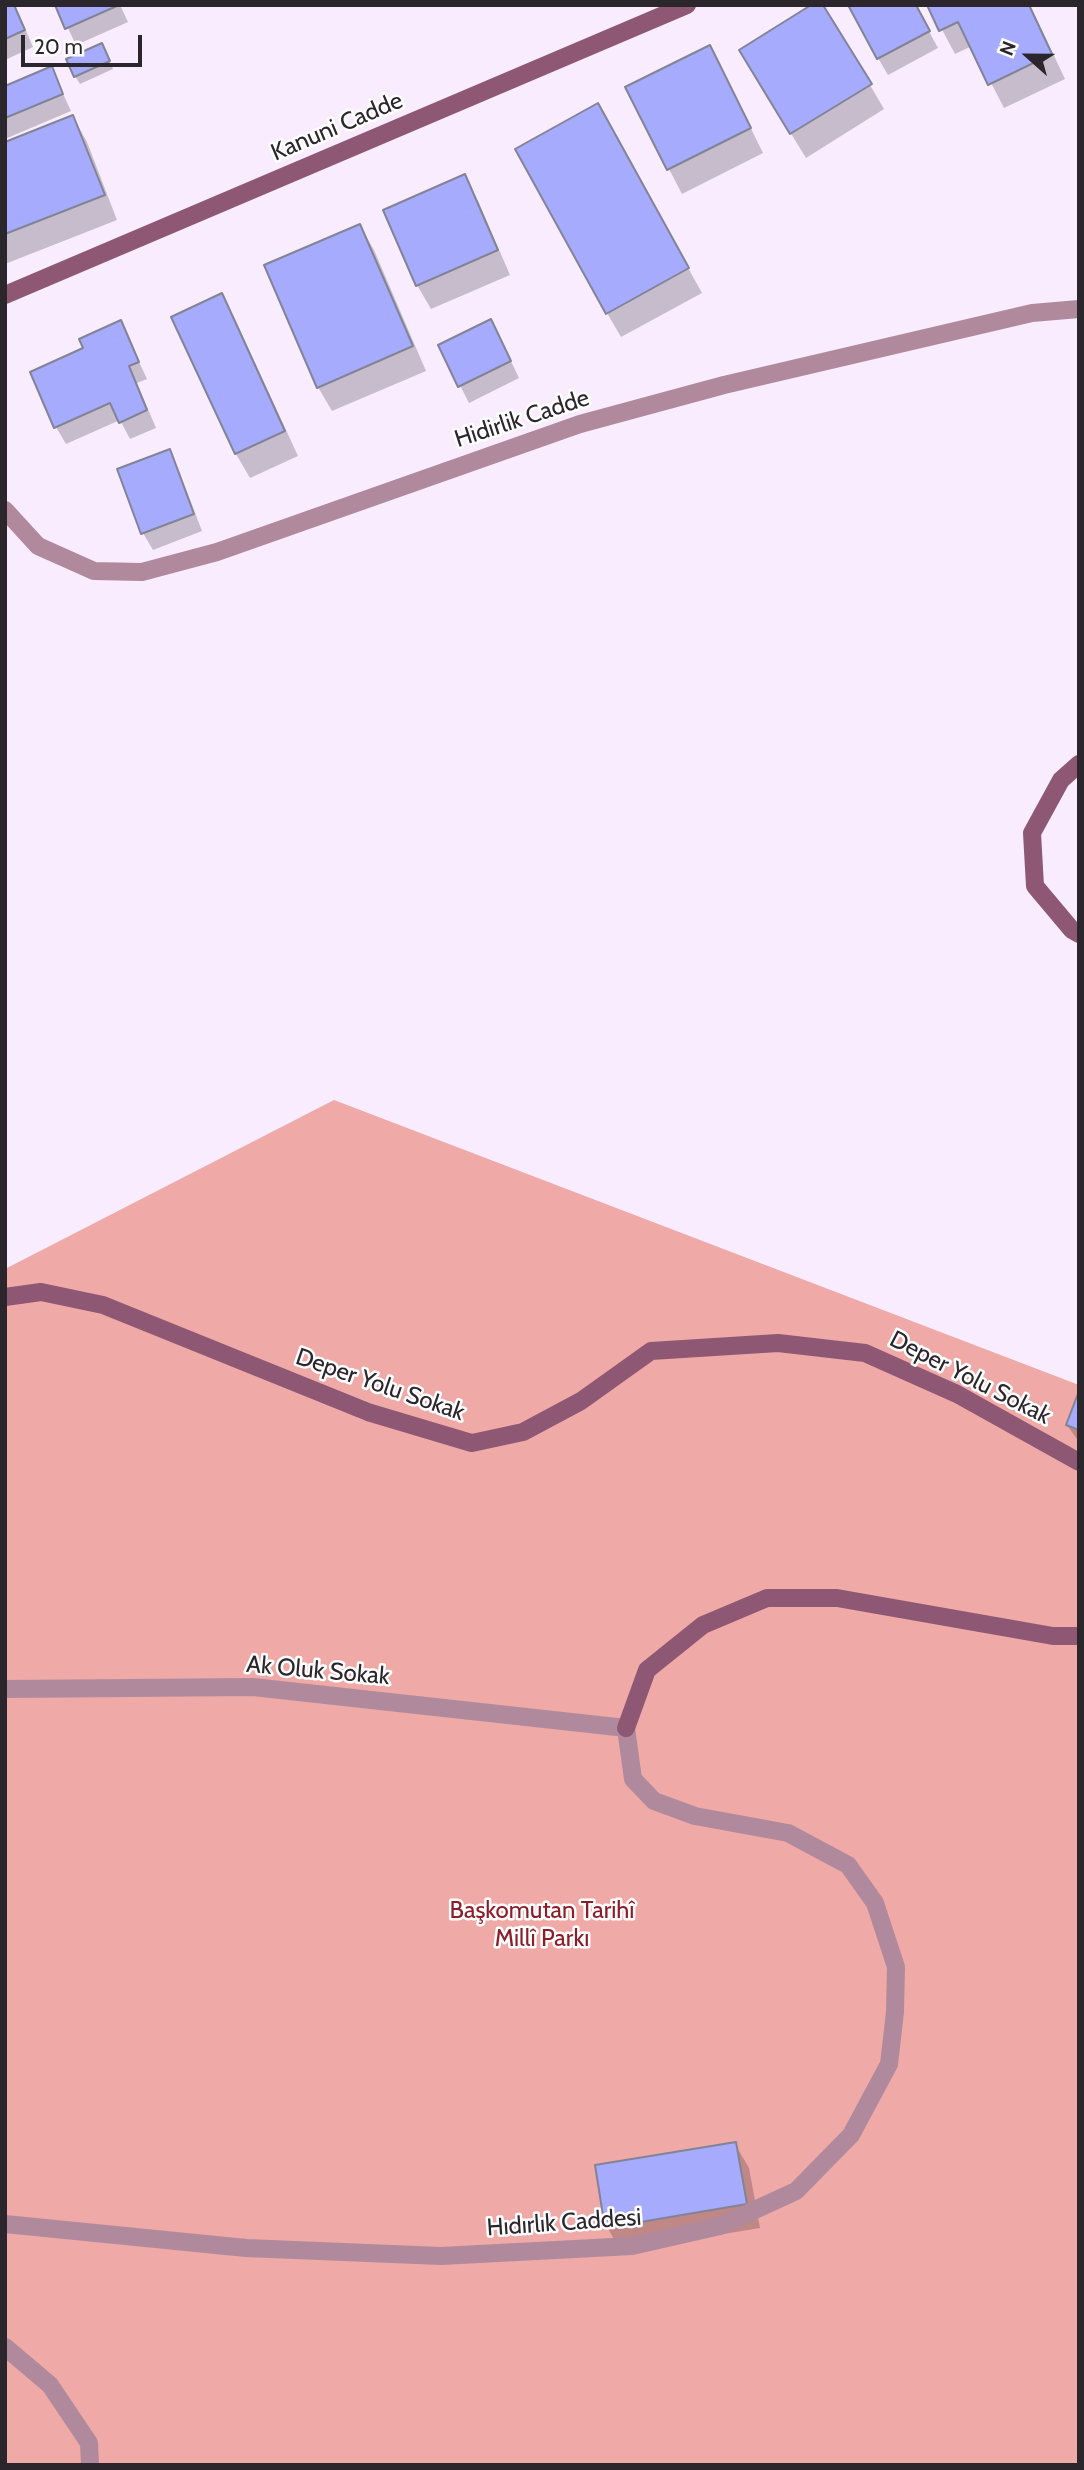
<!DOCTYPE html>
<meta charset="utf-8">
<style>
body{margin:0}
#map{position:relative;width:1084px;height:2470px;overflow:hidden;background:#f8ecfe;font-family:Cabin,sans-serif}
canvas{display:block}
.frame{position:absolute;inset:0;border:7px solid #2a262c;pointer-events:none}
.north{position:absolute;left:993px;top:21px;width:70px;height:70px;-webkit-text-stroke:5px #fefefe;paint-order:stroke;rotate:291deg;font-size:19px;font-weight:700;line-height:28px;text-align:center;color:#2a262c}
.north::after{content:'';display:block;margin:auto;width:24px;height:32px;background:#2a262c;clip-path:polygon(50% 0,100% 100%,50% 72%,0 100%)}
.scale{position:absolute;left:21px;top:35px;width:121px;height:32px;box-sizing:border-box;border:4px solid #2a262c;border-top:0;padding-left:9px;font-size:21px;line-height:24px;white-space:nowrap;color:#2a262c;-webkit-text-stroke:5px #fefefe;paint-order:stroke}
</style>
<div id="map">
<canvas width="1084" height="2470"></canvas>
<div class="frame"></div>
<div class="north">N</div>
<div class="scale">20 m</div>
</div>
<script>
const context = document.querySelector('canvas').getContext('2d');
context.lineJoin = 'round';
function fill(path, color) { context.fillStyle = color; context.fill(path, 'evenodd'); }
function strokePath(path, color, width, dash) { context.strokeStyle = color; context.lineWidth = width; context.lineCap = dash ? 'butt' : 'round'; context.setLineDash(dash || []); context.stroke(path); }
function label(font, color, halo, rows, align = 'center') {
  context.font = font + ' Cabin,sans-serif'; context.lineWidth = 5; context.setLineDash([]); context.textBaseline = 'middle'; context.strokeStyle = halo; context.fillStyle = color; for (const [text, x, y, turn = 0] of rows) {
    context.save(); context.translate(x, y); context.rotate((+turn || 0) * Math.PI / 180); context.textAlign = isNaN(turn) ? turn : align; if (halo) context.strokeText(text, 0, 0); context.fillText(text, 0, 0); context.restore();
  }
}
fill(new Path2D(`
 M334 1100 1079 1385V2465H5V1269Z`), '#efa9a7');
fill(new Path2D(`
 M5 5H15L33 47 5 60Z
 M57 5H120L128 22 76 45Z
 M915 5 938 48 888 75 878 58Z
 M929 5H1030L1065 79 1004 108 972 46 955 54Z
 M106 53 113 69 80 84 75 76Z
 M51 68 71 111 5 139V87Z
 M723 72 763 153 682 194 627 88Z
 M755 75 870 85 884 109 806 158Z
 M73 117 87 142 117 220 5 264V144Z
 M611 129 702 293 621 337 607 313Z
 M464 176 478 201 510 275 431 309 417 285Z
 M360 226 374 250 426 371 332 411 318 387Z
 M221 295 235 319 298 456 250 478 236 454 173 317Z
 M121 323 147 379 137 383 156 428 130 439 120 420 66 444 56 427Z
 M500 338 519 378 469 403 440 346Z
 M169 451 178 468 202 531 153 550 143 533Z
 M1079 1395V1442L1067 1425Z
 M735 2144 749 2168 760 2228 621 2251 607 2227Z`), '#0003');
const building = new Path2D(`
 M5 5H14L25 30 5 39Z
 M55 5H119L65 29Z
 M811 5H823L872 84 790 134 739 50Z
 M848 5H916L930 31 877 59Z
 M927 5H1029L1052 54 988 85 958 22 939 31Z
 M102 43 110 61 74 77 66 59Z
 M710 45 751 128 667 170 625 87Z
 M52 66 63 94 5 118V86Z
 M598 103 689 268 606 314 515 149Z
 M73 115 105 195 5 234V142Z
 M465 174 498 250 416 286 383 210Z
 M360 224 413 346 317 388 264 265Z
 M222 293 285 431 235 454 171 317Z
 M491 319 511 361 458 387 438 345Z
 M121 320 139 362 129 366 147 410 119 423 110 403 54 428 30 372 83 348 79 339Z
 M170 449 194 514 141 534 117 469Z
 M1079 1391V1430L1066 1425Z
 M736 2142 747 2204 605 2228 595 2165Z`);
fill(building, '#a7abfd');
strokePath(building, '#828496', 2);
strokePath(new Path2D(`
 M5 510 38 546 94 571 142 572 217 552 580 424 724 385 1032 313 1079 309
 M5 1689 253 1687 626 1728 633 1779 654 1801 695 1816 788 1833 848 1865 875 1903 896 1967 895 2012 889 2064 851 2135 796 2191 720 2226 632 2246 441 2256 246 2248 5 2224
 M5 2347 50 2385 89 2443 90 2465`), '#b08a9c', 18);
strokePath(new Path2D(`
 M5 295 687 5
 M1079 764 1061 780 1032 833 1035 886 1072 930 1079 934
 M5 1297 41 1292 103 1305 368 1412 472 1443 523 1432 581 1401 651 1351 778 1343 865 1353 957 1394 1079 1462
 M626 1728 647 1670 703 1625 767 1598H837L1053 1636H1079`), '#8e5874', 18);
label('24px', '#2a262c', '#fefefe', [
 ["Kanuni Cadde",337,127,-23],
 ["Hidirlik Cadde",522,419,-18],
 ["Deper Yolu Sokak",970,1378,27],
 ["Deper Yolu Sokak",380,1385,19],
 ["Ak Oluk Sokak",318,1671,5],
 ["Hıdırlık Caddesi",564,2223,-4]
]);
label('24px', '#8c1c27', '#fefefe', [
 ["Başkomutan Tarihî",542,1911],
 ["Millî Parkı",542,1939]
]);
</script>
